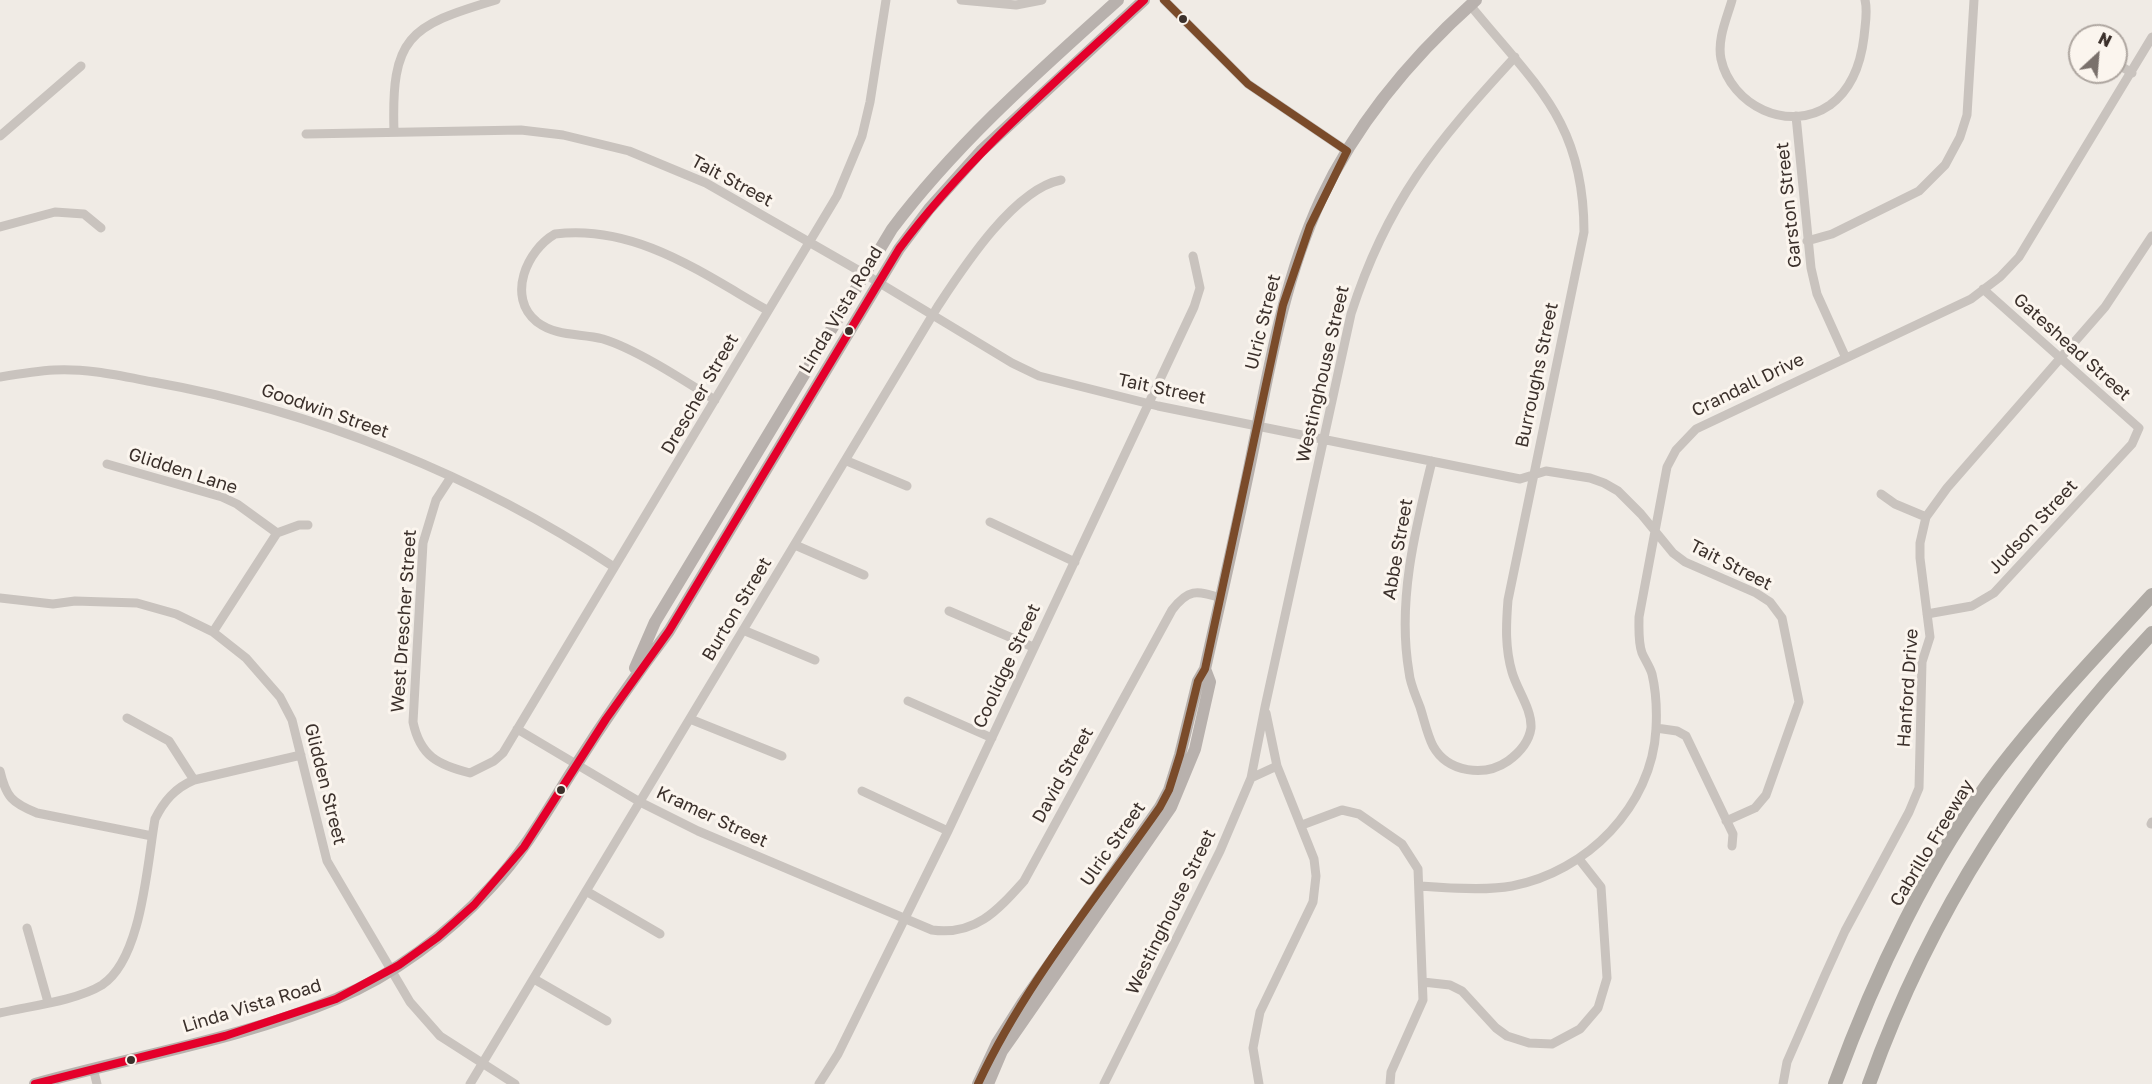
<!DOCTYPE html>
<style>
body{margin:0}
#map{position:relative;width:2152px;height:1084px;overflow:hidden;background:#f0ebe5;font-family:"Golos Text",sans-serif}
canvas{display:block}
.north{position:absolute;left:2068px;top:24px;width:60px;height:60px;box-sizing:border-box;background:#fbf5ee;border:2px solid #aea6a0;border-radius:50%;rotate:26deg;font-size:16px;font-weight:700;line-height:24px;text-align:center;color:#3b302b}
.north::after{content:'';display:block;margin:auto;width:21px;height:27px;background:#7a716c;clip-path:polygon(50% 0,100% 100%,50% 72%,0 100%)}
</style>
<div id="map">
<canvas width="2152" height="1084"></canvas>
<div class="north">N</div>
</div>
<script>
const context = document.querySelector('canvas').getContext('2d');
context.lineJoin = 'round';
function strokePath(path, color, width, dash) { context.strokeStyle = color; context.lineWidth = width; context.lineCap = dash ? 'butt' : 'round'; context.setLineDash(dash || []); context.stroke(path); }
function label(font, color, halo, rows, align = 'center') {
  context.font = font + ' "Golos Text",sans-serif'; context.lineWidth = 6; context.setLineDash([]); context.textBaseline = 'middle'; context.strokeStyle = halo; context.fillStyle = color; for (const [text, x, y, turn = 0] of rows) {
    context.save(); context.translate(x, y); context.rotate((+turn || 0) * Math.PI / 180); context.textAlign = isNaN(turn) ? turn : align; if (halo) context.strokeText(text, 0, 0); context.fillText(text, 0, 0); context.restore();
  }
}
strokePath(new Path2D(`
 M961 0 1016 5 1042 0
 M1164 0 1248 84 1347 151
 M1732 0C1727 18 1717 39 1721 59 1731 105 1788 134 1830 105 1852 89 1861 62 1864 37 1865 25 1868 12 1865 0
 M2116 63 2132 73
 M1796 116 1811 268 1817 294 1845 356
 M394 132C391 37 408 26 496 0
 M306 134 521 130 563 135 629 151 706 183 863 273 1012 363 1039 376 1158 406 1520 479 1546 471 1590 478 1604 483 1618 491 1641 514 1673 553 1685 562 1756 593 1770 602 1782 618 1799 702 1766 795 1755 808 1726 821
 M0 136 81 66
 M0 227 55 212 84 214 101 228
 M1807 241 1832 234 1919 191 1945 165 1960 137 1967 115 1974 0
 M0 377C18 374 36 371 54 370 86 368 121 376 153 382 313 410 479 477 614 567
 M715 400C685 381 636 349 603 339 580 333 557 337 537 322 506 297 527 250 555 234 635 224 702 273 767 310
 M847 461 907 486
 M1432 461C1415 530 1397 602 1409 672 1410 684 1416 696 1420 707 1424 719 1427 734 1433 746 1448 773 1485 777 1508 761 1519 753 1529 742 1531 728 1532 709 1517 690 1512 672 1505 648 1506 625 1508 600L1584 232C1584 121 1535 85 1470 5
 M107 464 222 497 237 504 277 533
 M451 477 436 500 423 543 413 722C420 756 438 765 470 773L494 761 503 753 837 196 862 136 870 102 886 0
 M1881 494 1895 504 1926 517
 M990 522 1075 562
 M795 545 864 575
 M0 598 53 604 75 601 137 603 176 614 213 632 246 658 280 697 292 720 327 861 410 1002 440 1036 515 1084
 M949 611 1033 647
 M1927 614 1972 606 1994 593 2132 444 2139 428 1983 289
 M743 630 815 660
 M213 632 277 533 299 525H308
 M908 701 992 738
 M127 718 169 741 194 780
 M690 719 782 756
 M1656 728 1677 731 1686 736 1733 834 1732 846
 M517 729 640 802 698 831 932 930C975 936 997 911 1024 881L1172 610C1188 589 1196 590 1221 598
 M0 771C6 797 12 803 37 813L152 836
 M1251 778 1265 707 1351 314C1387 201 1436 143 1515 57
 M862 791 948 831
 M2151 824 2152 822
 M1302 825 1342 810 1359 814 1402 844 1418 869 1423 1000 1391 1072 1390 1084
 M1420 886C1446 888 1486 891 1512 886 1586 872 1652 807 1656 729 1657 711 1656 691 1652 674 1650 667 1645 660 1642 653 1638 642 1639 629 1639 617L1667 467 1676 450 1696 429 1971 299 2000 277 2019 257 2152 37
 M586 891 660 934
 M27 928 48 1002
 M534 979 607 1021
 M1423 982 1450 985 1462 991 1496 1028 1507 1036 1529 1043 1552 1044 1580 1029 1598 1008 1607 978 1601 887 1579 859
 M0 1013C29 1006 76 1001 102 985 142 959 147 864 155 819 164 801 175 788 194 780L301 755
 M93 1068 97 1084
 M470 1084 938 306C963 268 1014 189 1061 180
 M819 1084 838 1054 948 831 1194 307 1200 288 1193 256
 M1104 1084 1220 851 1251 778 1277 766
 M1259 1084 1253 1048 1260 1012 1313 902 1316 876 1314 859 1277 766 1266 713
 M1783 1084 1787 1062 1825 975 1845 931 1909 812 1919 788 1922 662 1930 637 1920 558V543L1926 517 1947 488 2105 307 2152 236`), '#c9c3be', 9);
strokePath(new Path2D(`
 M635 668 655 622 892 229C957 143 1038 72 1118 0
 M35 1084C135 1056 241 1039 336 999 394 975 448 934 490 888 523 853 546 813 571 773 602 724 634 677 669 631L899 249 929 209 981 151 1144 0
 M978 1084 997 1043 1023 1002 1160 807 1169 790 1180 755 1198 681 1205 669C1222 592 1240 516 1255 439 1271 357 1286 275 1321 199 1357 122 1413 56 1476 0
 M988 1084 1002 1051 1014 1034 1171 807 1195 749 1210 682 1205 669`), '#b8b1ad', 12);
strokePath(new Path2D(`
 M1835 1084C1874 977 1929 860 1999 769 2046 708 2100 652 2152 595
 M1869 1084C1931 910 2026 767 2152 633`), '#afaaa4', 14);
strokePath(new Path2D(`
 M1164 0 1248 84 1347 151
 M978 1084C1024 985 1098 896 1160 807L1169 790 1180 755 1198 681 1205 669 1283 305 1310 226 1347 151`), '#7a4b2a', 8);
strokePath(new Path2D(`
 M35 1084 225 1036 336 999 399 965 438 937 474 905 524 847 606 719 669 631 899 249C969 155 1058 80 1144 0`), '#e4002b', 8);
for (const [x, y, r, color] of [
 [1183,19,5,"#3b302b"],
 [849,331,5,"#3b302b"],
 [561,790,5,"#3b302b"],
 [131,1060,5,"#3b302b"]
]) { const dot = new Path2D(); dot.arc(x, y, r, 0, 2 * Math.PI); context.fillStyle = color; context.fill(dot); strokePath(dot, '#fbf5ee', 2); }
label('18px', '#3b302b', '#fbf5ee', [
 ["Tait Street",732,181,28],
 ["Garston Street",1789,205,-96],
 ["Linda Vista Road",841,310,-59],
 ["Ulric Street",1263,322,-76],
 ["Gateshead Street",2072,347,42],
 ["Westinghouse Street",1323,374,-77],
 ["Burroughs Street",1537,375,-78],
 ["Crandall Drive",1748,385,-26],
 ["Tait Street",1162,389,12],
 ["Drescher Street",700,394,-60],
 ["Goodwin Street",325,411,19],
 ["Glidden Lane",183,471,18],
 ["Judson Street",2033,527,-47],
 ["Abbe Street",1398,549,-80],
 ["Tait Street",1731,565,27],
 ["Burton Street",737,609,-59],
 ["West Drescher Street",404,621,-86],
 ["Coolidge Street",1007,666,-65],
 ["Hanford Drive",1908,688,-86],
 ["David Street",1063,775,-61],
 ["Glidden Street",325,784,76],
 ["Kramer Street",712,817,25],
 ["Cabrillo Freeway",1932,843,-59],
 ["Ulric Street",1113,844,-55],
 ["Westinghouse Street",1171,912,-64],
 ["Linda Vista Road",252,1006,-17]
]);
</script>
